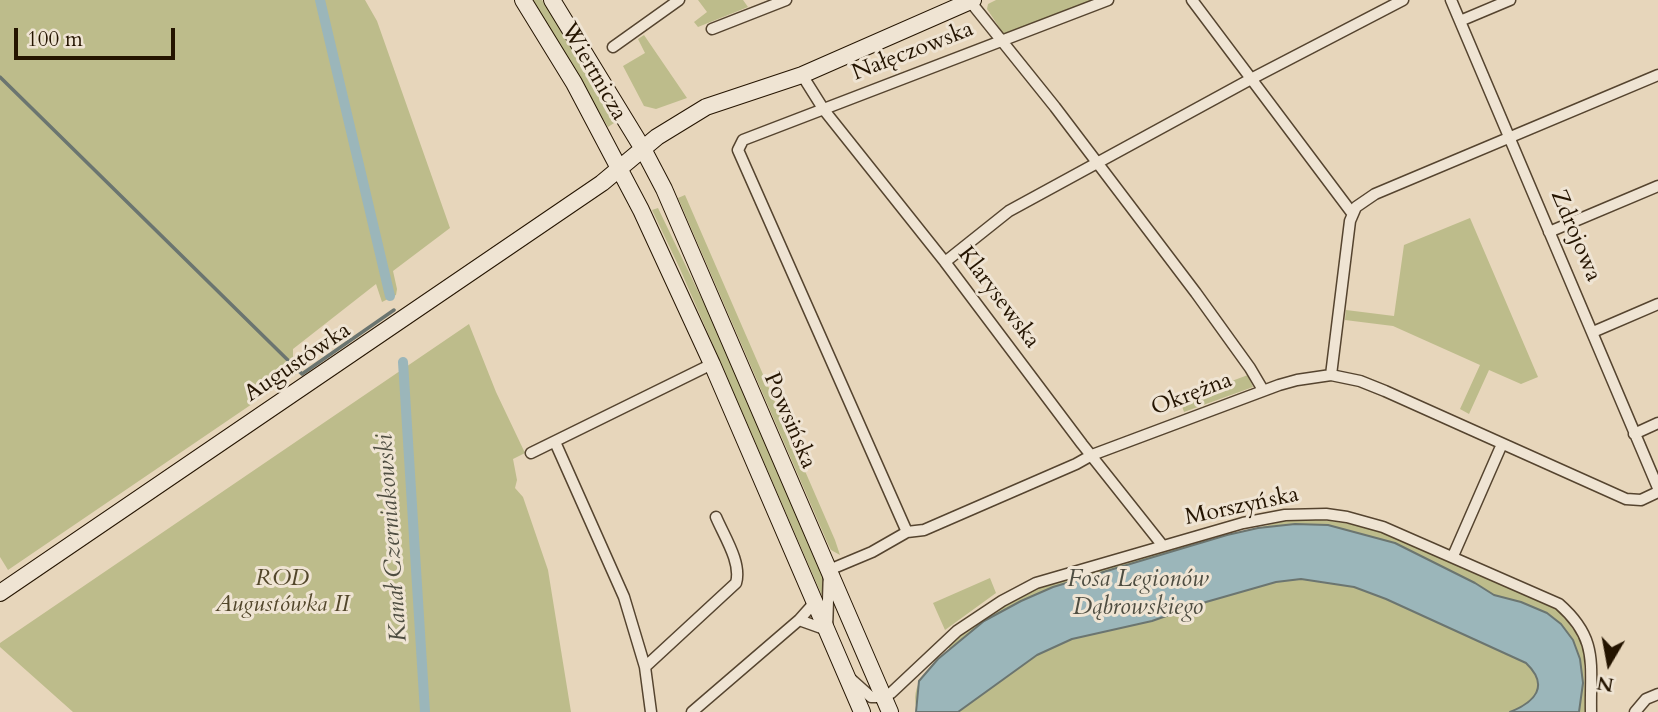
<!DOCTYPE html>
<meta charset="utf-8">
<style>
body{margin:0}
#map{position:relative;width:1658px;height:712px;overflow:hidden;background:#e7d6bb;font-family:Cardo,serif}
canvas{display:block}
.north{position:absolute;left:1574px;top:628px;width:70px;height:70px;-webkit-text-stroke:5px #efe4d3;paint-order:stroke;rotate:190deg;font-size:19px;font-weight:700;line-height:28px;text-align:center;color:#241400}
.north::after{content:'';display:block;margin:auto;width:24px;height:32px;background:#241400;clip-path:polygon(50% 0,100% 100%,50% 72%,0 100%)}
.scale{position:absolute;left:14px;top:28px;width:161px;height:32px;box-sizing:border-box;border:4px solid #241400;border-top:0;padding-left:9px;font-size:21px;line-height:24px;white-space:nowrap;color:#241400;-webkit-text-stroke:5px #efe4d3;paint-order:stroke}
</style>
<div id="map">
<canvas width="1658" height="712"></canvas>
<div class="north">N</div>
<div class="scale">100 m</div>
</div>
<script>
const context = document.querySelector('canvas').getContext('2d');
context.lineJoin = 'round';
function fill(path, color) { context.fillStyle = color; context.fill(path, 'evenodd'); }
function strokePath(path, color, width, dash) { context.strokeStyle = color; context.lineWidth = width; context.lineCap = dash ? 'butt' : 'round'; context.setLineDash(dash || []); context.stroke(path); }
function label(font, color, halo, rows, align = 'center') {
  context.font = font + ' Cardo,serif'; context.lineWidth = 6; context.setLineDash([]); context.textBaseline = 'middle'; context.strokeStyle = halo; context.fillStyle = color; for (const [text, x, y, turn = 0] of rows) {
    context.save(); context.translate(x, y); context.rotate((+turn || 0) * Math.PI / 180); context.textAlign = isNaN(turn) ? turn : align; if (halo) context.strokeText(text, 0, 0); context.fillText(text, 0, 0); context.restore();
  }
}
fill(new Path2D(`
 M0 0H365L377 21 450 228 393 271 397 289 396 295 382 302 376 284 293 349V358L302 370 8 570 0 557Z
 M533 0H542L617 121 608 127Z
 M698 0H743L748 7 698 27 694 22 707 12Z
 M996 0H1094L1009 34 1003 33 987 9 988 4Z
 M644 35 687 98 656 109 644 106 623 66 645 53 638 39Z
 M685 195 835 540 840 555 831 550 828 544 678 198Z
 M658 208 708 312 824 581 823 598 680 269 652 210Z
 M1470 218 1538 377 1521 384 1489 370 1469 414 1460 409 1480 365 1393 326 1345 320 1346 310 1394 316 1404 245Z
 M469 324 496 392 525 453 513 459 517 480 515 488 523 497 548 570 571 712H73L0 647V643Z
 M1248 375 1253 387 1184 412 1180 400Z
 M1293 519C1382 517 1462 565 1542 600L1559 611 1584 643 1585 712H918C907 684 931 667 950 649L947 646 1001 606 1040 585 1124 561Z
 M990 578 996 593 945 630 933 603Z`), '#bdbc8b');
const water = new Path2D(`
 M1295 524 1328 525 1395 543 1475 583 1494 595 1521 602 1547 613 1561 624 1573 640 1580 659 1583 683 1579 712H1510C1535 702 1550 686 1526 663L1386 599 1354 587 1301 579 1276 582 1206 602 1152 621 1072 639 1037 655 958 712H916L919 681 938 659 984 621 1021 601 1053 587 1227 535 1258 528Z`);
fill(water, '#9bb6ba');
strokePath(water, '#6b7570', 2);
strokePath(new Path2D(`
 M0 77 302 374 394 310`), '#6b7570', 3.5);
strokePath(new Path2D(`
 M320 0 390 296
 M403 362 425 712`), '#9bb6ba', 10);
const street = new Path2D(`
 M969 0 1055 107 1196 293 1250 368 1263 390
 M1192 0 1352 213
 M1451 0 1658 488
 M1460 21 1510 0
 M712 29 786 0
 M613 47 679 0
 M802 75 824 110 945 262 1082 444 1163 546
 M1549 232 1658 186
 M945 262 1009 211 1251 79 1403 0
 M1593 332 1658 304
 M1331 375 1350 221 1356 207 1375 194 1658 75
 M1634 434 1658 423
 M555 442 624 597 645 667 651 712
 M531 453 712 364
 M907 532 738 150 743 140 1108 0
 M1453 556 1502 444
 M799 620 827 630 829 570 872 552 907 532 924 530 1076 464 1092 455 1279 385 1297 380 1331 375 1360 381 1385 391 1626 499 1641 500 1658 492
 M645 667 736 583C742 563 724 536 716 517
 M852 680 871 697H884L891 693 957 631 1002 601 1036 583 1243 523 1285 515 1326 514 1347 517 1383 527 1559 604C1599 639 1590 664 1591 712
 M692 712 799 620 815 602
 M1635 712 1646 699 1658 694`);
const secondary = new Path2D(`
 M523 0 574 83 641 210 712 364 862 712
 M552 0 643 149 664 189 890 712
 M0 593 602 183 657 137 706 107 802 75 973 0`);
strokePath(street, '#55442f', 13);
strokePath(secondary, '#241400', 18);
strokePath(street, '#efe4d3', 10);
strokePath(secondary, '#efe4d3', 16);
label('23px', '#241400', '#efe4d3', [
 ["Nałęczowska",913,52,-21],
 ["Wiertnicza",593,72,60],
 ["Zdrojowa",1575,236,67],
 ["Klarysewska",998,298,53],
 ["Augustówka",298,363,-34],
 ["Okrężna",1192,395,-21],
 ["Powsińska",789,421,67],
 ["Morszyńska",1242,507,-12]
]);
label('italic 23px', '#52462a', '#efe4d3', [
 ["ROD",282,580],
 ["Augustówka II",282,606]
]);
label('italic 24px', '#4e4d41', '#efe4d3', [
 ["Kanał Czerniakowski",393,538,-94],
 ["Fosa Legionów",1138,580],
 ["Dąbrowskiego",1138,608]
]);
</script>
